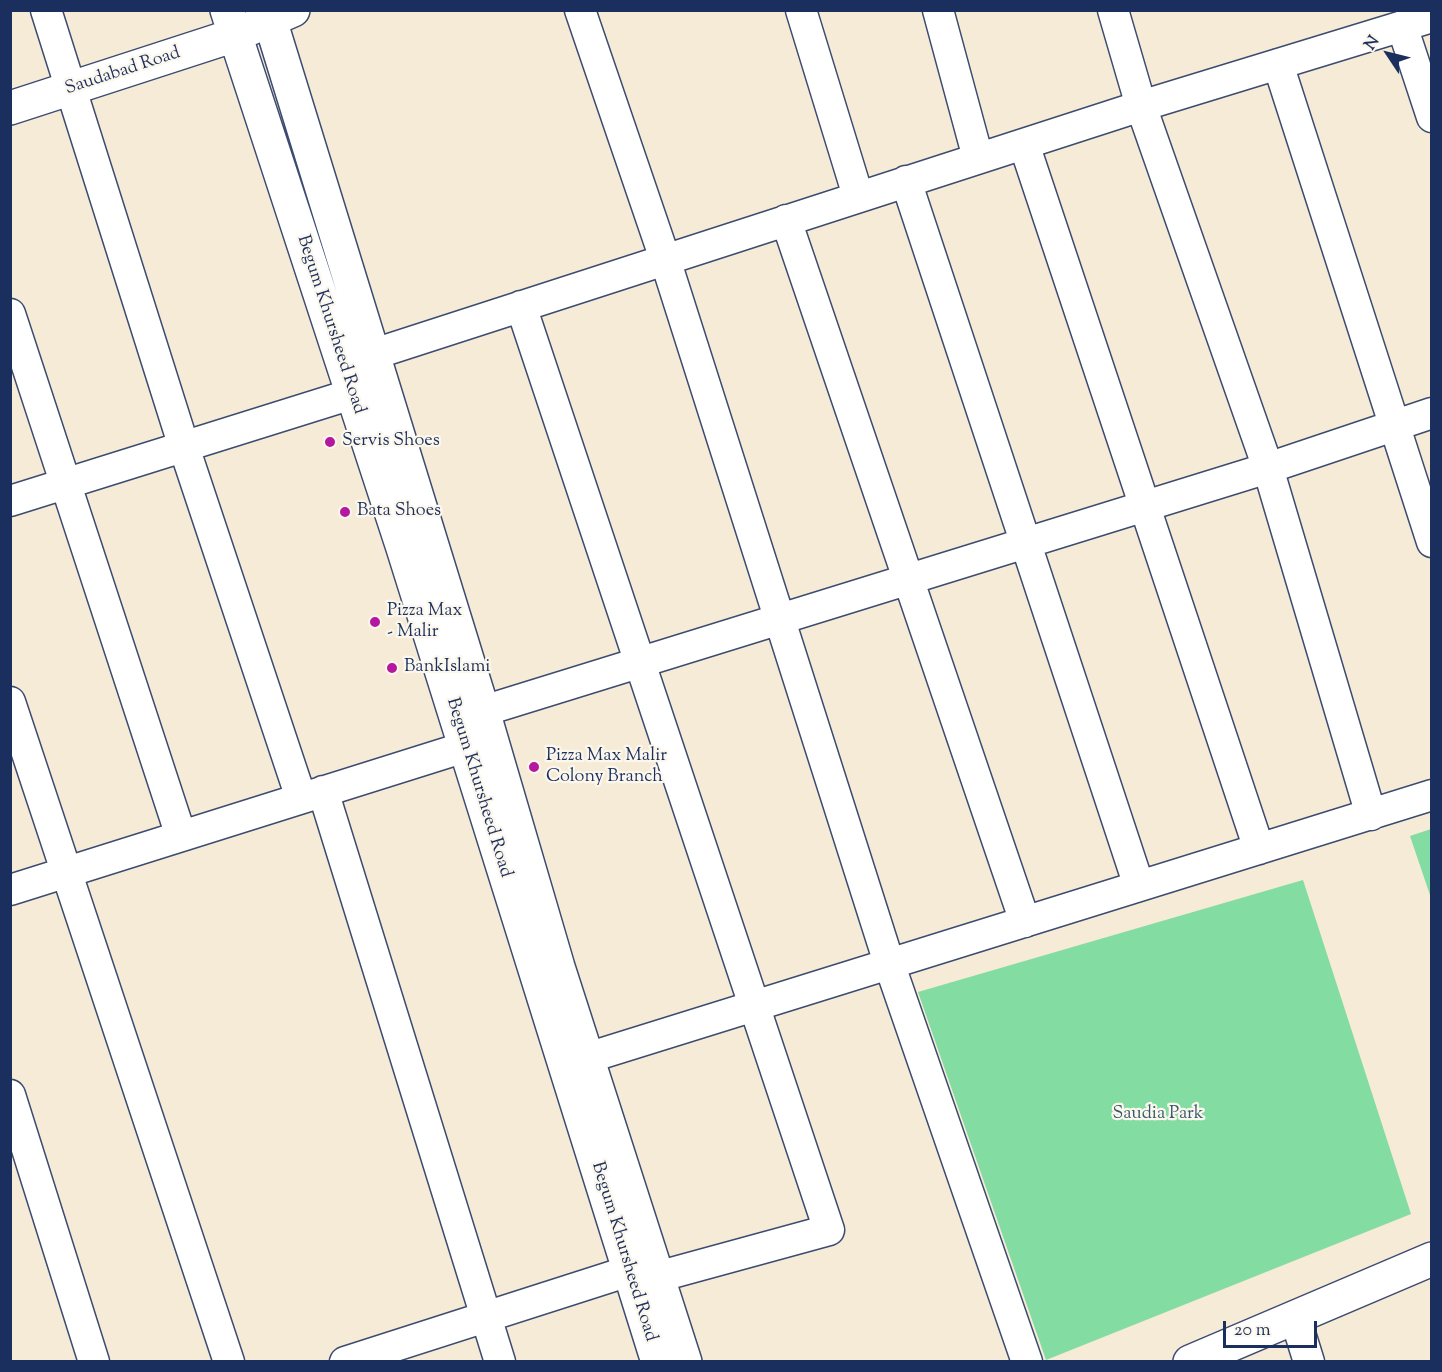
<!DOCTYPE html>
<style>
body{margin:0}
#map{position:relative;width:1442px;height:1372px;overflow:hidden;background:#f6ebd6;font-family:"Sorts Mill Goudy",serif}
canvas{display:block}
.frame{position:absolute;inset:0;border:12px solid #1b2f5e;pointer-events:none}
.north{position:absolute;left:1358px;top:24px;width:60px;height:60px;-webkit-text-stroke:4px #fbf7ec;paint-order:stroke;rotate:305deg;font-size:16px;font-weight:700;line-height:24px;text-align:center;color:#1b2f5e}
.north::after{content:'';display:block;margin:auto;width:21px;height:27px;background:#1b2f5e;clip-path:polygon(50% 0,100% 100%,50% 72%,0 100%)}
.scale{position:absolute;left:1223px;top:1321px;width:94px;height:27px;box-sizing:border-box;border:3px solid #1b2f5e;border-top:0;padding-left:8px;font-size:18px;line-height:21px;white-space:nowrap;color:#1b2f5e;-webkit-text-stroke:4px #fbf7ec;paint-order:stroke}
</style>
<div id="map">
<canvas width="1442" height="1372"></canvas>
<div class="frame"></div>
<div class="north">N</div>
<div class="scale">20 m</div>
</div>
<script>
const context = document.querySelector('canvas').getContext('2d');
context.lineJoin = 'round';
function fill(path, color) { context.fillStyle = color; context.fill(path, 'evenodd'); }
function strokePath(path, color, width, dash) { context.strokeStyle = color; context.lineWidth = width; context.lineCap = dash ? 'butt' : 'round'; context.setLineDash(dash || []); context.stroke(path); }
function label(font, color, halo, rows, align = 'center') {
  context.font = font + ' "Sorts Mill Goudy",serif'; context.lineWidth = 4.5; context.setLineDash([]); context.textBaseline = 'middle'; context.strokeStyle = halo; context.fillStyle = color; for (const [text, x, y, turn = 0] of rows) {
    context.save(); context.translate(x, y); context.rotate((+turn || 0) * Math.PI / 180); context.textAlign = isNaN(turn) ? turn : align; if (halo) context.strokeText(text, 0, 0); context.fillText(text, 0, 0); context.restore();
  }
}
fill(new Path2D(`
 M1431 829H1432L1431 898 1410 836Z
 M1303 880 1411 1214 1046 1360 918 992Z`), '#83dca1');
const minor = new Path2D(`
 M46 10 184 447 301 798
 M580 10 665 259 889 963 1027 1362
 M801 10 858 196
 M938 10 978 158
 M1113 10 1141 106 1268 468 1371 815
 M1402 26 1432 117
 M1278 64 1432 542
 M1024 144 1259 849
 M906 181 1139 886
 M786 220 1025 922
 M521 306 829 1230 657 1277
 M10 314 181 836
 M371 355 1141 106 1432 17
 M10 501 352 394
 M10 702 229 1362
 M483 711 1268 468 1432 413
 M323 791 500 1362
 M10 890 465 747
 M587 1058 1432 795
 M10 1095 94 1362
 M1295 1317 1309 1362
 M345 1362 629 1271`);
const tertiary = new Path2D(`
 M235 35 293 10
 M1190 1362 1432 1259`);
const secondary = new Path2D(`
 M227 10 403 548 658 1362
 M267 10 483 711 558 967 685 1362
 M10 108 235 35`);
strokePath(minor, '#3c4b70', 33);
strokePath(tertiary, '#3c4b70', 36);
strokePath(secondary, '#3c4b70', 36);
strokePath(minor, '#fff', 30);
strokePath(tertiary, '#fff', 33);
strokePath(secondary, '#fff', 33);
for (const [x, y, r, color] of [
 [330,442,6,"#b5179e"],
 [345,512,6,"#b5179e"],
 [375,622,6,"#b5179e"],
 [392,668,6,"#b5179e"],
 [534,767,6,"#b5179e"]
]) { const dot = new Path2D(); dot.arc(x, y, r, 0, 2 * Math.PI); context.fillStyle = color; context.fill(dot); strokePath(dot, '#fbf7ec', 2); }
label('18px', '#1b2f5e', '#fbf7ec', [
 ["Saudabad Road",123,72,-18],
 ["Begum Khursheed Road",330,325,72],
 ["Begum Khursheed Road",478,788,73],
 ["Begum Khursheed Road",623,1252,73]
]);
label('18px', '#1b2f5e', '#fbf7ec', [
 ["Servis Shoes",342,442],
 ["Bata Shoes",357,512],
 ["Pizza Max",387,612],
 ["- Malir",387,633],
 ["BankIslami",404,668],
 ["Pizza Max Malir",546,757],
 ["Colony Branch",546,778]
], 'left');
label('18px', '#355a6f', '#fbf7ec', [
 ["Saudia Park",1158,1115]
]);
</script>
